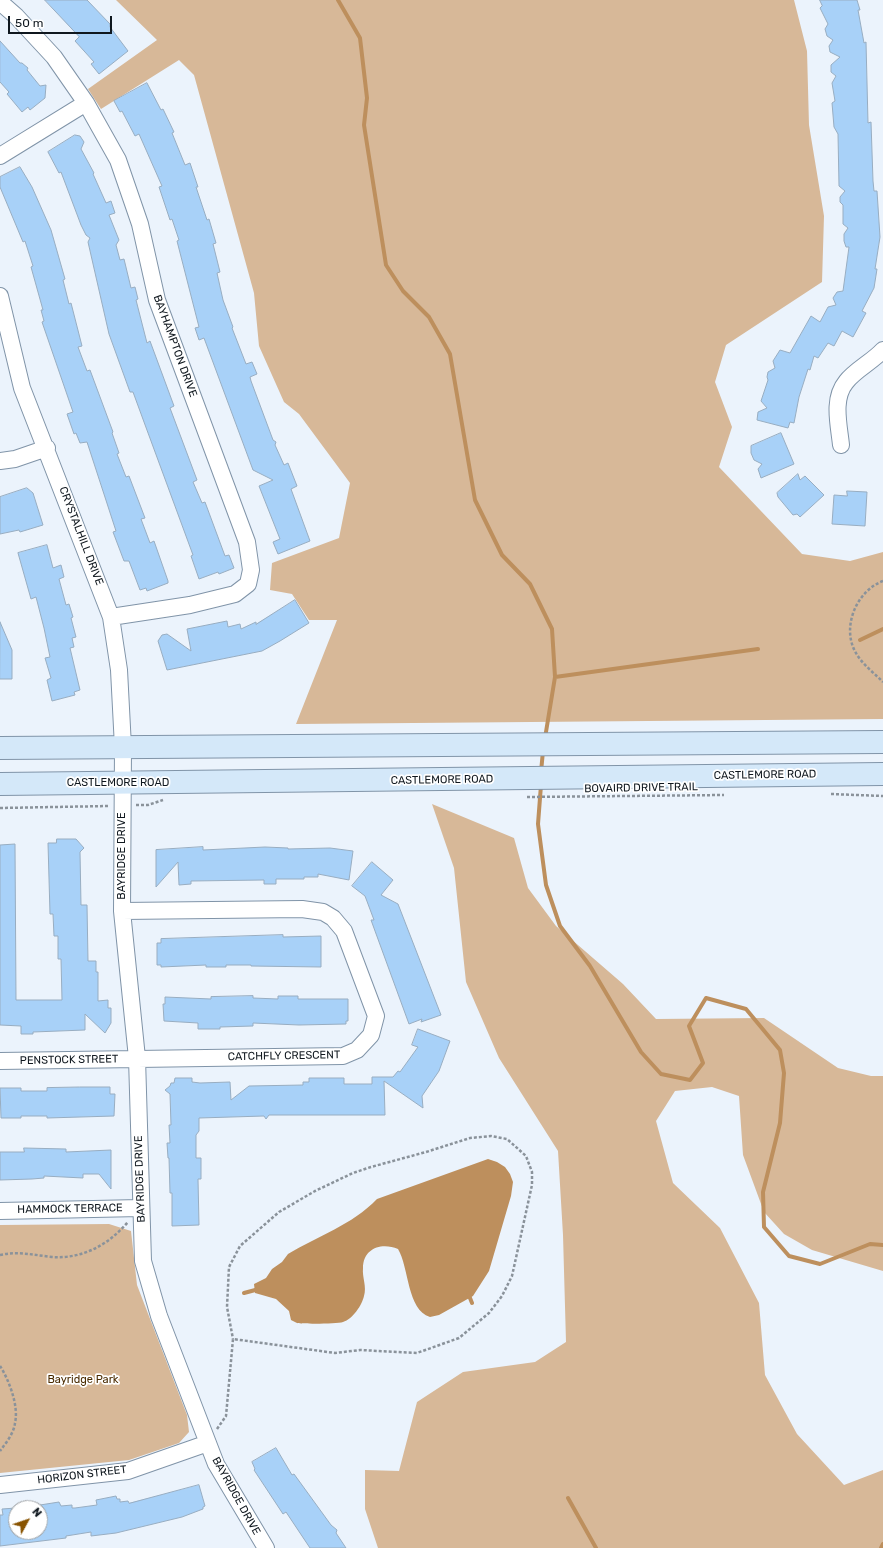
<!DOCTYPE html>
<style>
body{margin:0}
#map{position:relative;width:883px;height:1548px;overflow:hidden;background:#ebf3fc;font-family:Rubik,sans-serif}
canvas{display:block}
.north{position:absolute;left:8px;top:1500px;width:40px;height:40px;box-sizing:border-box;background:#fff;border:1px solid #9fa2a5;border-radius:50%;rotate:50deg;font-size:11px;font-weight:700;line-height:16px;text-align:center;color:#0f171e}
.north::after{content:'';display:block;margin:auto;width:14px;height:18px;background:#885300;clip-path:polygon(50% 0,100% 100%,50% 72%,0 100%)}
.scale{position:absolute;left:8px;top:16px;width:104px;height:18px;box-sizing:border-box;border:2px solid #0f171e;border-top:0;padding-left:5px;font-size:12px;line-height:14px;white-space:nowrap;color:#0f171e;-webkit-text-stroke:3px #fff;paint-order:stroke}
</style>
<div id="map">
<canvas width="883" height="1548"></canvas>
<div class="north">N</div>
<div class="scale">50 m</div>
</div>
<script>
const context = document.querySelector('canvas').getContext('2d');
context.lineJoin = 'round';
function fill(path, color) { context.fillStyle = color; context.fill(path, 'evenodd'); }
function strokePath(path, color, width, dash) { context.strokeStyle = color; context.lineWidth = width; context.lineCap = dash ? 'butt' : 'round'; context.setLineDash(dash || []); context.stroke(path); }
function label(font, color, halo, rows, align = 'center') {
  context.font = font + ' Rubik,sans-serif'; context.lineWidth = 3.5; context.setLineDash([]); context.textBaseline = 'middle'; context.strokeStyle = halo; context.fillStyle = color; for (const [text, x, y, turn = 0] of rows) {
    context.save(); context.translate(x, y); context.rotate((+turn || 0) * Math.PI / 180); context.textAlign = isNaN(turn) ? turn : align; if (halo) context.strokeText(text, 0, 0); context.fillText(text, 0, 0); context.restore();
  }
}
fill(new Path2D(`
 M116 0H794L807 51 809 125 824 216 822 282 726 345 715 382 732 427 719 467 802 554 850 561 883 552V719L296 724 337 620H309L292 594 270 590 272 563 339 538 350 483 299 414 284 402 259 346 254 293 194 75 179 60 101 109 88 89 157 40Z
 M432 804 514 838 528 888 556 926 623 984 656 1019 764 1018 838 1068 871 1076H883V1271L812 1250 784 1234 764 1212 743 1155 739 1096 712 1087 675 1091 656 1121 673 1183 720 1228 759 1303 765 1375 797 1434 844 1485 883 1470V1548H378L365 1509V1470L399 1471 417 1402 463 1372 535 1362 566 1342 563 1235 558 1151 499 1058 466 982 454 868Z
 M109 1224 131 1231 137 1285 187 1415 189 1432 179 1443 129 1460 0 1473V1225Z`), '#d7b898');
fill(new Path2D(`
 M488 1159 497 1162 505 1167 510 1174 513 1182 511 1196 489 1271 473 1296 439 1315 430 1317C407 1310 409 1267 398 1249 382 1242 363 1248 363 1268 362 1277 367 1287 364 1296 362 1305 353 1319 343 1322 337 1324 304 1324 297 1323L291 1320 289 1311 276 1299 255 1293 254 1284 266 1278 272 1269 282 1262 288 1254C318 1236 352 1225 377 1199Z`), '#bd8f5d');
strokePath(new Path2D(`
 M338 0 360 38 367 98 364 125 386 265 403 291 429 317 450 354 475 500 502 555 530 584 552 629 555 677 545 738
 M860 640 883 629
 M555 677 758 649
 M541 772 543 751
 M541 785 538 824 546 885 560 926 590 966 641 1052 661 1074 690 1080 703 1063 689 1026 706 998 746 1009 780 1050 784 1073 780 1123 763 1192 764 1227 789 1256 820 1264 870 1244 883 1245
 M244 1293 259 1289
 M468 1293 472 1303
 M568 1498 596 1548
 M881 1548 883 1544`), '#bd8f5d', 4);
const building = new Path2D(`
 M45 0H87L110 24V27L128 51 99 74 91 64 94 62 75 41 79 37Z
 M820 0H857L860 10H858L864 43 866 42 868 123 871 122 873 181 874 191H877L880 237 875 269H877L874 288 862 311 866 313 853 337 842 331 834 346 828 343 818 358 814 356 810 370 808 369 799 397 794 423 790 422 788 428 757 420 758 412 767 408 761 401 768 380 767 377 768 372 775 368 773 361 780 350 790 353 811 316 820 322 828 307 836 305 833 298 837 292 843 291 849 247H846L844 241V234L848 228 843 224V205L840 202V197L845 191 839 186 838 134 834 127 832 103 835 101 832 83 836 76 831 72V65L840 57 830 52 829 46 833 40 827 36 825 29 828 24 820 8 822 6Z
 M0 41 20 63H22L28 68 27 70 40 86 46 85 45 98 30 110 28 107 22 112 7 94 9 92 0 82Z
 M147 83 161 110 163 109 174 132 172 133 185 165 190 163 198 187H196L207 220 209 219 216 243 213 244 220 272 217 273 223 300 233 327 232 328 246 364 252 362 257 374 250 377 251 381 273 440 276 442 275 445 284 465 288 463 297 486 291 489 310 541 278 554 273 542 280 539 259 486 273 480 253 470 204 338 199 340 195 328 199 327 177 241 179 240 172 219 170 220 159 187 162 186 139 134 135 136 122 111 120 112 114 101Z
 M75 135 80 136 84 142 81 149 94 173 93 174 106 203 111 201 115 213 109 215 119 240 116 245 120 260 124 259 131 288 135 287 138 299 136 300 147 343 150 341 174 406 170 408 197 480 193 482 202 503 205 502 225 556 229 555 234 568 219 574 218 572 199 579 191 556 193 555 144 422 133 392H130L109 334 88 242 90 238 86 235 81 225 61 172 59 173 48 152Z
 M20 167 32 187 51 230 65 279 63 280 69 304 71 303 82 346 78 347 87 371 90 370 113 432 112 433 119 453 117 454 126 477 129 476 145 518 141 519 150 543 154 541 168 581V583L147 591 146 588 140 590 129 561H124L113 532 116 531 87 442 80 443 76 433 74 434 67 414 73 412 42 322 44 321 41 310H43L31 267 33 266 25 241 23 242 0 187V177Z
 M781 433 794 464 761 478 758 469 762 464 754 460 751 453V446Z
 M798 474 800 480 805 476 824 495 800 517 797 514 793 515 778 497 777 493Z
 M27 488 33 493 43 525 20 532 19 530 0 534V497Z
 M847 491 867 492 865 526 832 524 834 495 847 496Z
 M47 545 53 568 61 565 64 577 59 579 66 605 69 604 73 617 71 618 76 637 72 638 74 647 70 648 80 690 74 692 75 695 52 701 47 680 51 678 45 658 50 657 44 628 36 597 31 599 18 553Z
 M295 600 309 623 280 641 262 651 167 670 158 641 162 635 167 634 191 651 187 629 227 621 228 627 240 624 241 629 256 622V624Z
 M0 622 12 650V679H0Z
 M57 839H76L84 848 80 852 81 905H87L88 961H96V972H98V1001L108 1000V1008H111V1023L105 1033 85 1014V1030L33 1032V1034H21V1026L0 1025V845L15 844 16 1000H62L61 959H58V936H54L53 914H50L48 843H56Z
 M203 847V850L265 847 288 848V849L330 848 353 851 349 880 318 874V877H304V879H276V884H264V880L191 881V884L179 885 178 862 156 887V850Z
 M372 862 393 880 381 895 398 904 441 1015 421 1022 422 1019 409 1024 371 920H374L365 896 352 886Z
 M283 935V937L321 936V967L251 966V965H226V967H206V965L161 967V965H157V943H161V939Z
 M253 996V998L278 999V996H298V999H348V1021H346V1024L299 1025 253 1023V1026L220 1027V1029H198V1023L164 1021 163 1004H165V997L211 999V997Z
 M418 1029 450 1041 439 1071 422 1096 423 1108 384 1081 385 1115H269L266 1119 264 1116 199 1118V1131L196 1135V1158H201V1179H198L199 1225 172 1226V1193H170L169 1158H168L167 1143H170L169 1125H171L170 1094 165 1090 170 1086 171 1083H174L175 1078H192V1082L200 1083 230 1082 231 1100 249 1086 303 1085V1082H309V1078H344V1084H372V1077H393L398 1071 400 1072 418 1047 412 1045Z
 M80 1087H110V1094H115L114 1116 47 1118V1116H21V1118H1L0 1088H21V1091H47V1088Z
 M24 1148 66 1149V1152L111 1150V1189L99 1174H83V1178L44 1176V1178L32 1179 0 1180V1152H24Z
 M276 1448 292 1475 294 1474 331 1525 337 1530 336 1533 346 1548H310L286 1512 283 1514 254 1470 255 1469 252 1462Z
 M199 1485 205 1506 203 1507V1509L182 1517 116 1533 91 1536V1532L66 1536V1538L0 1546V1515H3L2 1509 16 1508V1532H40V1505L59 1502 61 1506 72 1505V1508H75L97 1505 96 1500 116 1496 117 1499H120V1502L128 1501 129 1503Z`);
fill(building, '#a8d1f8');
strokePath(building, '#98adc1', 1);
const street = new Path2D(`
 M0 2 16 16 54 57 86 103 118 160 140 224 157 300 247 542 251 570 248 584 235 594 190 605 111 617
 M0 156 86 103
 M0 296 22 388 111 617 119 670 123 747 122 911 137 1058 143 1261 159 1316 216 1464 266 1548
 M841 445C839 425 832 399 846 382 855 370 872 362 883 350
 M0 461 15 459 47 448
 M0 1061 343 1056 357 1050 371 1035 376 1016 344 931 333 918 323 912 302 909 122 911
 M0 1211 140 1208
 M0 1485 128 1471 208 1443`);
const secondary = new Path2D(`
 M0 748 883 742
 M0 784 883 774`);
strokePath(street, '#8094a8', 18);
strokePath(secondary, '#8094a8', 24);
strokePath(new Path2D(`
 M883 581C856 591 841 628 856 653 862 664 874 673 883 682
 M831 794 883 796
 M527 797 724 795
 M136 805H148L163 800
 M0 808 109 806
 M0 1255C18 1251 34 1255 52 1257 83 1259 108 1245 128 1222
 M0 1366C9 1380 19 1406 15 1423 14 1433 6 1443 0 1451
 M217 1429 226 1416 233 1339 335 1353 360 1350 417 1353 459 1338 489 1313 502 1296 512 1276 532 1185V1172L526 1156 507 1139 491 1136 470 1138 426 1152 371 1167 353 1173 315 1191 279 1212 240 1246 229 1267 227 1307 233 1339`), '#8a929a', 2.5, [3, 2]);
strokePath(street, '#fff', 16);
strokePath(secondary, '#d4e8f9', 22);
label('11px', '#0f171e', '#fff', [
 ["BAYHAMPTON DRIVE",175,346,70],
 ["CRYSTALHILL DRIVE",81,536,69],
 ["CASTLEMORE ROAD",765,775,-1],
 ["CASTLEMORE ROAD",442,780,-1],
 ["CASTLEMORE ROAD",118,783],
 ["BOVAIRD DRIVE TRAIL",641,788,-1],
 ["BAYRIDGE DRIVE",122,856,-90],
 ["CATCHFLY CRESCENT",284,1056,-1],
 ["PENSTOCK STREET",69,1060,-1],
 ["BAYRIDGE DRIVE",140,1179,-92],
 ["HAMMOCK TERRACE",70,1209,-1],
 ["HORIZON STREET",82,1475,-7],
 ["BAYRIDGE DRIVE",236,1496,61]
]);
label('11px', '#4a2b00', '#fff', [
 ["Bayridge Park",83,1380]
]);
</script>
